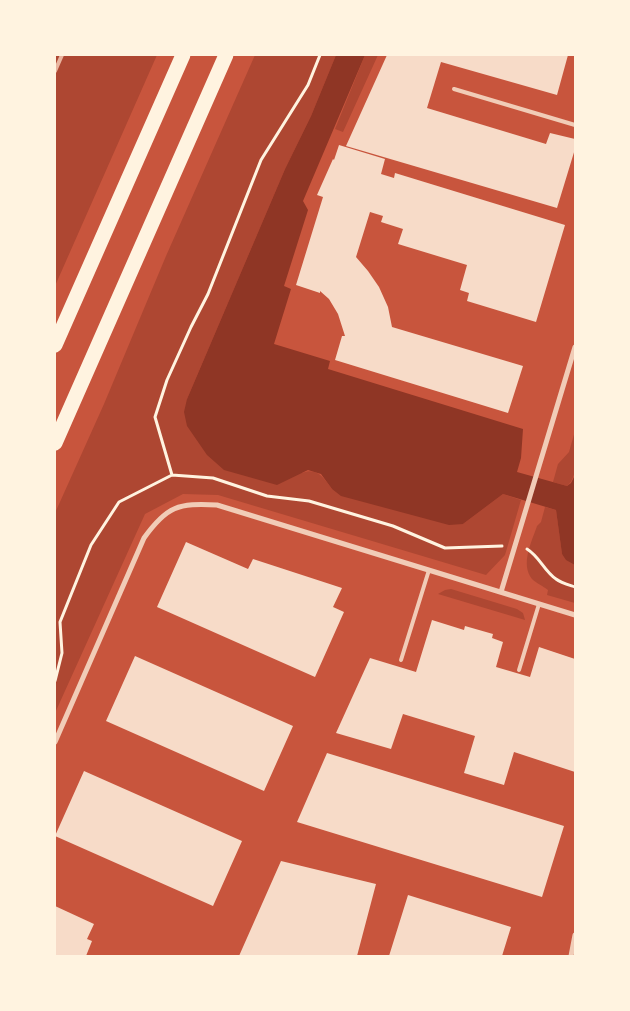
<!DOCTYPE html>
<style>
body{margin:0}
#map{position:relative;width:630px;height:1011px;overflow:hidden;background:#c8553d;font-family:Jost,sans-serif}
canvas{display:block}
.frame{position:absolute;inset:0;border:56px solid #fff3e0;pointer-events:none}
</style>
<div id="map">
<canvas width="630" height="1011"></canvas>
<div class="frame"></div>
</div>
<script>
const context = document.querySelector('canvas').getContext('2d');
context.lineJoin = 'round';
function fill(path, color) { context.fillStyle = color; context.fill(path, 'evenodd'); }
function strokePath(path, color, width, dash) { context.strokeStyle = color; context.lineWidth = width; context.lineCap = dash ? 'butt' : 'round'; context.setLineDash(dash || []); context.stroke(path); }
fill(new Path2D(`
 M55 55H157L55 286Z
 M255 55H336L311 116 285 169 187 399 302 473C317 467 324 478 332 489L463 524 503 494 521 500 505 555 486 575 218 495 183 494 145 514 55 713V513L104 404 166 256Z
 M365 55H378L343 132 335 129Z
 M575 431C575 446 580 477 567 486L553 482 558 464 569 452Z
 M545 507 556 510 562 554 575 565V603L547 595 548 590C543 586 536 583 532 579 520 564 532 541 537 526L541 522Z
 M451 589 517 609 523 613 525 620 438 594 445 590Z`), '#ae4732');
fill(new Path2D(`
 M336 55H365L303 201 308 210 284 286 291 289 274 344 330 361 328 369 523 429 521 458 517 472 567 486 571 483 575 475V565L566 560 562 554 556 510 503 494 463 524 449 525 341 496 332 489 321 474 308 470 277 485 224 470 207 455 187 426 184 412 187 399 285 169 311 116Z`), '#8f3625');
fill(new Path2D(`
 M387 55H568L557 95 441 62 427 108 546 144 550 133 575 139V149L557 208 346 146Z
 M339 145 385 159 381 174 394 178 395 173 565 225 536 322 467 301 469 293 460 290 467 265 398 244 403 229 381 222 383 216 370 212 356 257 368 271 379 287 388 307 392 327 523 366 508 413 335 360 342 336H345L338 314 329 299 320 291V293L296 285 323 197 317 195 333 159 334 160Z
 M186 542 248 569 253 559 342 588 333 607 344 612 315 677 157 607Z
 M432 620 464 630 465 626 493 634 492 638 503 642 496 667 530 677 539 647 575 659V772L514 752 504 785 464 773 475 736 403 714 391 749 336 733 370 658 416 672Z
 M135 656 293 726 264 791 106 721Z
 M327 753 564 826 542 897 297 822Z
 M84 771 242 841 213 906 55 836Z
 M281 861 376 884 357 956H239Z
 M408 895 511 927 502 956H389Z
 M55 906 94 924 87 939 92 941 86 956H55Z`), '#f7dbc8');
strokePath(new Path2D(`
 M172 475 155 417 167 380 191 327 208 294 261 160 308 85 320 55
 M527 549C540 557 544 571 556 579 561 583 569 585 575 587
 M55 681 62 653 60 622 91 545 119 502 172 475 213 478 267 496 309 501 393 526 445 548 502 546`), '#fff3e0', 3);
strokePath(new Path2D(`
 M454 89 575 125
 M401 660 429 570
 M519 670 539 604`), '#f1ccb7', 4);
strokePath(new Path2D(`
 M501 592 575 347
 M55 742 144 538C167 506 178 503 217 505L575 615
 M571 956 575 935`), '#f1ccb7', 5);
strokePath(new Path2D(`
 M55 345 183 55
 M55 443 226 55`), '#fff3e0', 15);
strokePath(new Path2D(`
 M55 71 62 55`), '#e9b49f', 4);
</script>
